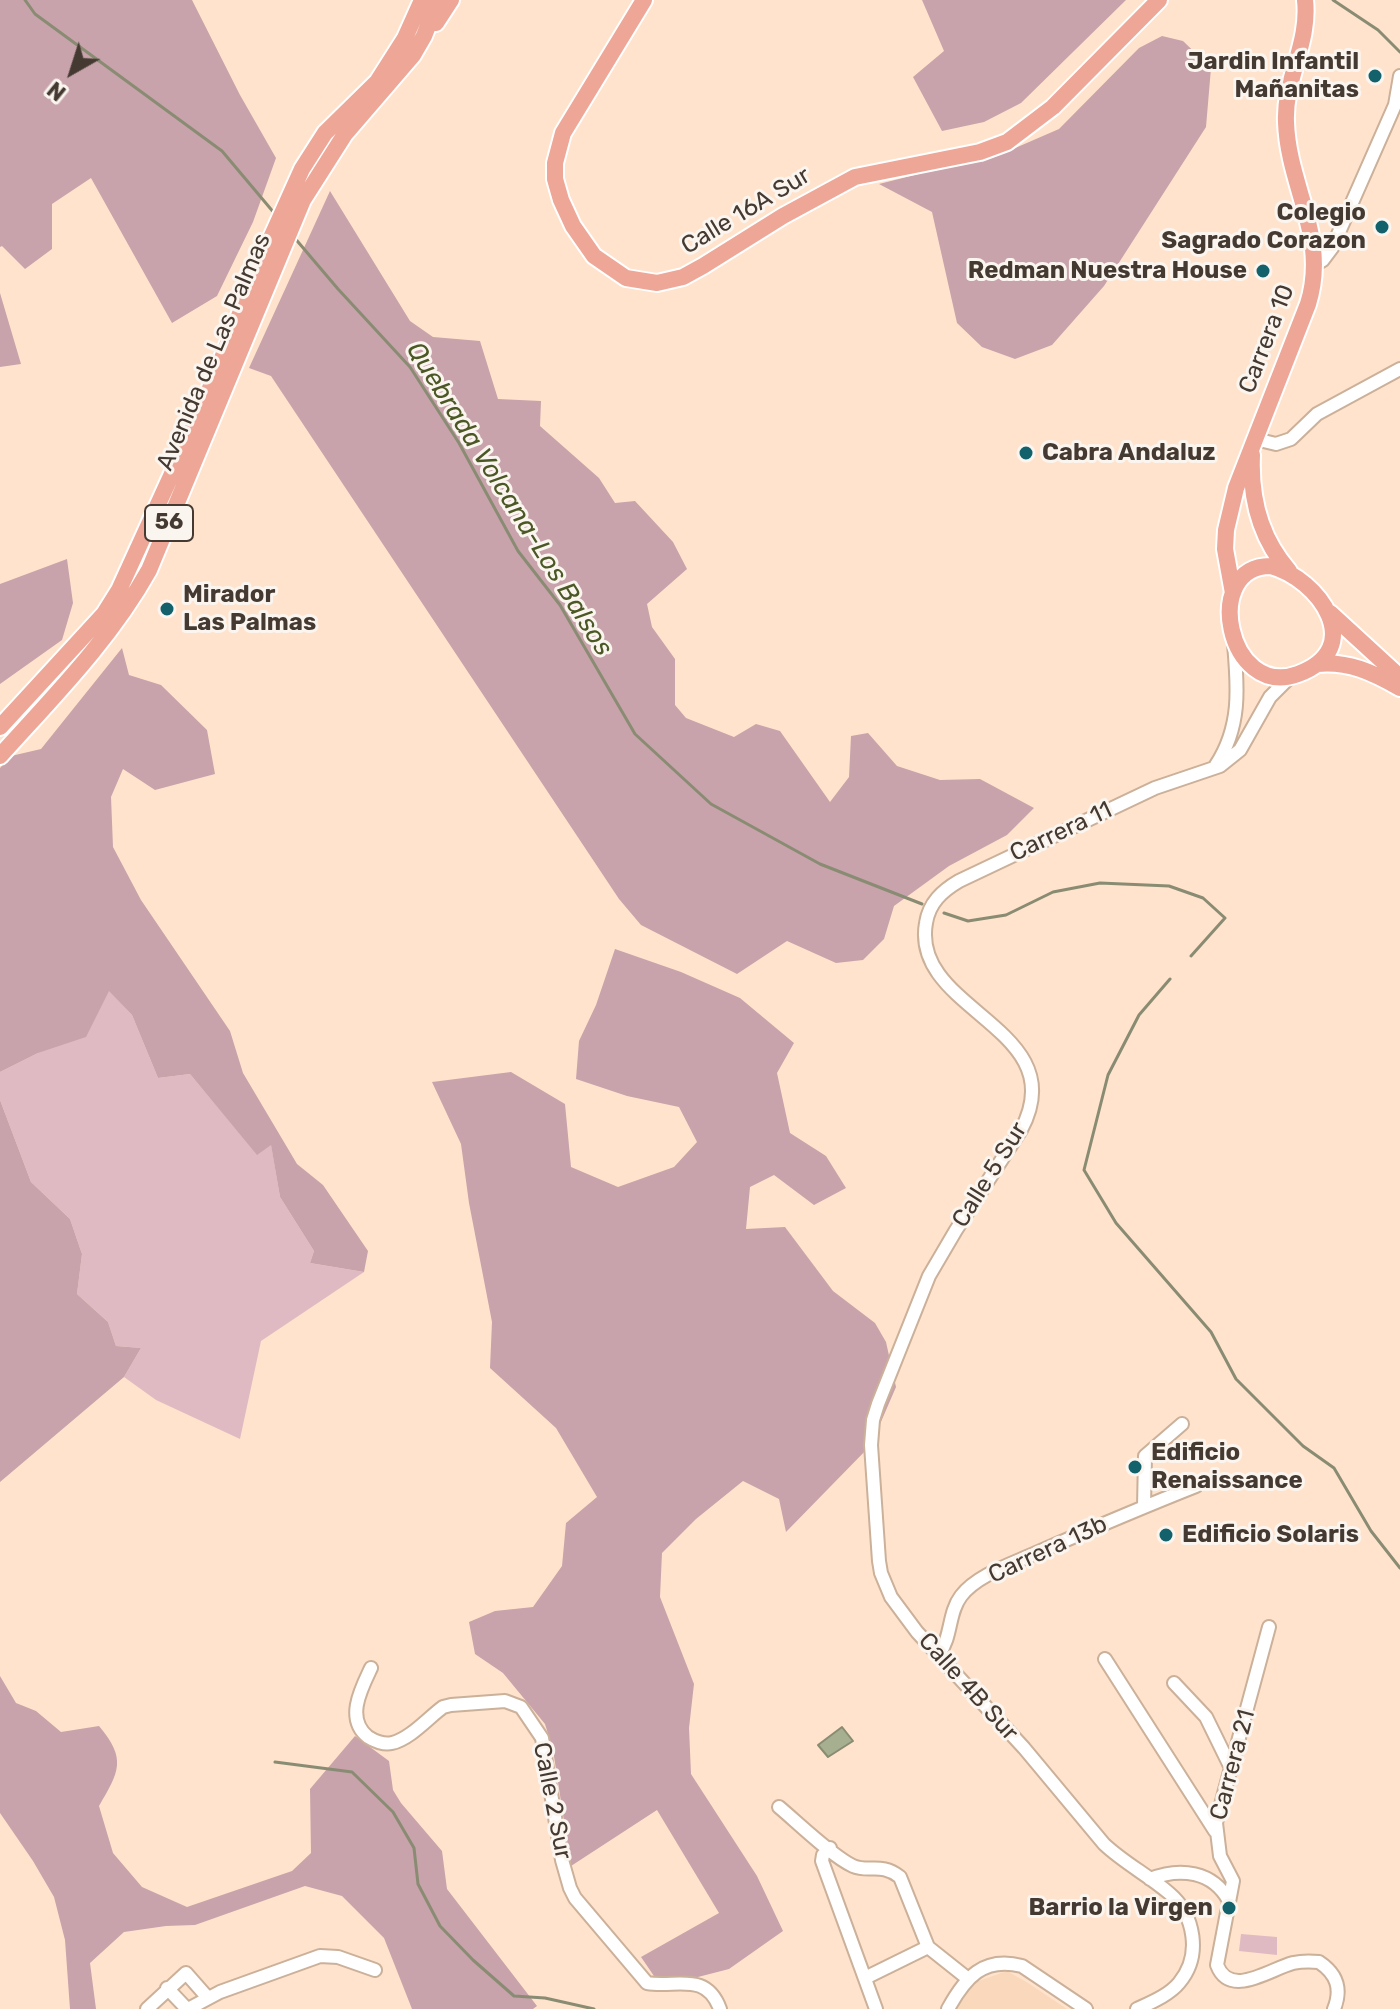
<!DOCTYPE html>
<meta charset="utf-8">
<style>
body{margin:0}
#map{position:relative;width:1400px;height:2009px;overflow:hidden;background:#ffe3cc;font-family:Rubik,sans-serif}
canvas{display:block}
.north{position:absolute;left:32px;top:32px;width:80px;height:80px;-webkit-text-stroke:6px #fbf5f0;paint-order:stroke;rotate:219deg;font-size:22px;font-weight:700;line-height:32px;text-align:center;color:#453a31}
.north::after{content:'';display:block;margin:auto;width:28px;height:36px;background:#453a31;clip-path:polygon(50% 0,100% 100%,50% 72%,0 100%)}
</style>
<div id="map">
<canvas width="1400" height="2009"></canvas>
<div class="north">N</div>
</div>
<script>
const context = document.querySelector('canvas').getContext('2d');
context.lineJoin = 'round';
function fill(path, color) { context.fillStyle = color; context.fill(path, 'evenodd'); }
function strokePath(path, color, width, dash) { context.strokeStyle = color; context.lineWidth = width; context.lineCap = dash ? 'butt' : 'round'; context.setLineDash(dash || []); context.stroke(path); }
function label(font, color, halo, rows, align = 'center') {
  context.font = font + ' Rubik,sans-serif'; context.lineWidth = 6; context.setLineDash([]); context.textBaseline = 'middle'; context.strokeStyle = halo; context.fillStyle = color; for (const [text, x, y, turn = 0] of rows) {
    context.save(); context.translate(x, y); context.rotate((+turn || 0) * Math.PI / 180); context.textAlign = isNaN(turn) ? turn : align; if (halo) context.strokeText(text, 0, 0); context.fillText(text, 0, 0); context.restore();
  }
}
fill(new Path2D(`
 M1007 1971 1028 1983 1067 2009H956L976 1982Z`), '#fad8bb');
fill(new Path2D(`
 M109 990 132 1015 158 1078 190 1074 257 1154 271 1144 280 1197 314 1251 310 1263 364 1272 261 1341 240 1439 156 1400 124 1377 141 1348 116 1346 108 1322 77 1294 82 1254 70 1219 31 1182 0 1100V1072L38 1053Z
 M1241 1934 1277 1937V1955L1239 1951Z`), '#e0bac2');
fill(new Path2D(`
 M0 0H192L240 95 276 158 253 222 217 296 172 323 91 178 52 204V249L25 269 2 246 0 247Z
 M922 0H1126L1021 103 984 122 942 131 913 77 944 51Z
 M1162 36 1183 41 1211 68 1206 127 1104 286 1052 345 1015 359 982 347 957 323 932 212 879 184 1006 152 1059 129 1139 48Z
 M330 191 410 321 433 337 480 341 498 399 541 401 540 426 599 478 615 503 635 501 673 542 687 569 647 604 652 627 675 659V705L686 718 734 737 756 724 780 731 830 802 849 777 851 736 868 733 897 766 940 780 980 779 1034 808 1007 835 949 866 894 906 884 939 863 960 836 963 787 941 737 974 641 925 619 899 271 376 249 368Z
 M0 293 21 364 0 367Z
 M67 559 73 603 62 640 0 684V584Z
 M122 648 129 675 161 685 207 730 215 774 155 790 123 769 111 797 113 847 141 900 230 1031 243 1073 297 1164 323 1185 368 1251 364 1272 310 1263 314 1251 280 1197 271 1145 257 1155 190 1074 158 1078 132 1015 109 991 86 1037 38 1053 0 1072V768L11 756 41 749Z
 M615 949 681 972 740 998 794 1043 777 1073 790 1133 826 1156 846 1188 814 1205 774 1175 750 1187 746 1229 785 1227 833 1291 875 1323 886 1342 896 1387 871 1445 786 1532 779 1499 743 1481 696 1519 662 1553 660 1597 694 1684 689 1728 691 1774 757 1876 783 1931 729 1969 698 1977 654 1976 641 1957 719 1913 657 1810 571 1866 553 1750 545 1724 503 1673 475 1654 469 1622 495 1611 533 1607 562 1566 566 1523 597 1497 556 1428 490 1368 492 1322 469 1203 461 1144 432 1082 511 1072 565 1104 571 1167 618 1187 674 1167 697 1142 679 1107 627 1096 576 1079 579 1041 596 1005Z
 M0 1100 31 1182 70 1219 82 1254 77 1294 108 1322 116 1346 141 1348 124 1377 0 1482Z
 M0 1676 16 1703 36 1711 61 1732 99 1726C127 1759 119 1772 99 1806L113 1853 142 1887 187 1907 292 1871 311 1853 310 1789 355 1736 389 1761 393 1790 401 1803 442 1851 447 1889 537 2006 533 2009H412L384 1938 342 1896 305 1886 195 1925 166 1926 124 1932 90 1963 96 2009H70L65 1940 54 1897 33 1861 0 1813Z`), '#c8a3ab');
const water = new Path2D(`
 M842 1727 853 1741 828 1757 818 1745Z`);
fill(water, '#a6af8f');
strokePath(water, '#898c73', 2);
strokePath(new Path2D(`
 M25 0 35 14 222 151 275 214
 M1333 0 1378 30 1400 52
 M293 236 338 289 410 367 459 443 518 551 560 605 635 734 711 804 820 864 922 904
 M944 913 968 921 1006 915 1053 892 1100 883 1169 886 1203 898 1225 918 1191 956
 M1170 979 1139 1015 1108 1075 1084 1170 1116 1223 1211 1332 1236 1379 1303 1446 1334 1468 1371 1531 1400 1568
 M275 1762 352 1772 393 1812 414 1848 418 1884 440 1926 473 1960 514 1996 545 1998 594 2009`), '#898c73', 3);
const minor = new Path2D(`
 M1316 264 1323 260 1332 248 1395 105 1400 76
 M1255 439 1276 444 1291 439 1317 414 1400 369
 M1216 765C1241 727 1238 688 1234 644
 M1144 1507 1145 1456 1182 1424
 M1269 1627 1216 1823 1220 1856 1233 1881 1217 1965C1230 1999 1270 1969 1293 1963 1302 1961 1310 1961 1319 1962 1337 1974 1342 1989 1334 2009
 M939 1654C952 1637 948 1613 961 1596 977 1575 1012 1564 1036 1553 1089 1530 1143 1507 1196 1486
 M1105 1659 1215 1831
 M371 1668C361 1689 345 1719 368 1737 374 1741 384 1745 392 1743 410 1739 428 1718 443 1707L451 1705 505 1701 521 1707 542 1738 562 1860 570 1888 575 1898 647 1983C676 1988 706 1971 720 2009
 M1174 1683 1206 1717 1232 1770
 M779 1807C797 1822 833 1857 853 1866 869 1873 881 1862 900 1877L928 1947 967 1978
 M830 1848 823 1855 822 1861 876 2009
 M1150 1879C1180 1867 1213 1871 1229 1901
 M865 1978 928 1947
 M167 1988 187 2009
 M147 2009 186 1973 208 1998
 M188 2009 220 1992 320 1956 338 1957 375 1970
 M948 2009C965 1978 983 1956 1022 1966L1086 2009
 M1137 2009C1152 2002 1169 1995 1179 1983 1202 1956 1195 1915 1169 1893 1148 1875 1124 1863 1104 1844L1024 1748 917 1632 891 1597 881 1573 879 1561 871 1445 873 1420 878 1404 929 1276 956 1230 1021 1130C1076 1028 910 1011 926 923 929 903 942 891 959 881L1155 788 1220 766 1240 750 1270 697 1291 676`);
const major = new Path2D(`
 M644 0 563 133 555 163V179L561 200 573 226 594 256 626 278 657 283 683 277 703 266 783 216 855 177 980 152 1007 142 1053 107 1159 0
 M436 23 451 0
 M1252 455C1250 498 1260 538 1289 571
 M1271 566C1319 579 1368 648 1298 674 1227 700 1201 565 1271 566Z
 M1233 593 1225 549 1226 530 1236 488 1308 304C1329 237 1288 187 1286 122 1284 79 1310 43 1305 0
 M1330 613 1400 677
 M1317 664C1349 661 1372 672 1400 688
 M0 727 104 614 119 590 202 408 266 249 302 169 325 133 377 82 405 38 422 0
 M0 756C53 697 110 640 149 570L303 200 345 134 413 55 424 36 438 0`);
strokePath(minor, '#cbb09a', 16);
strokePath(major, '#fff', 20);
strokePath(minor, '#fff', 12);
strokePath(major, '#eea697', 16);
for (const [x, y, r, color] of [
 [1375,76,8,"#12616b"],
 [1382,227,8,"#12616b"],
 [1263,271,8,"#12616b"],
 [1026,453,8,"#12616b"],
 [167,609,8,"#12616b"],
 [1135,1467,8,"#12616b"],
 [1166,1535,8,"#12616b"],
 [1229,1908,8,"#12616b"]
]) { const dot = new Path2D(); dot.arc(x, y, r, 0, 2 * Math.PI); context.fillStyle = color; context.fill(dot); strokePath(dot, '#fbf5f0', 3); }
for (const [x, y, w] of [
 [169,523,48]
]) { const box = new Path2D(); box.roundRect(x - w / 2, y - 18, w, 36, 6); context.fillStyle = '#fbf5f0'; context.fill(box); strokePath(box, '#453a31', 2); }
label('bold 22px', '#453a31', null, [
 ["56",169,523]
]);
label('bold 24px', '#453a31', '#fbf5f0', [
 ["Jardin Infantil",1359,62],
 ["Mañanitas",1359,90],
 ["Colegio",1366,213],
 ["Sagrado Corazon",1366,241],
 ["Redman Nuestra House",1247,271],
 ["Cabra Andaluz",1042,453,"left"],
 ["Mirador",183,595,"left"],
 ["Las Palmas",183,623,"left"],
 ["Edificio",1151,1453,"left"],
 ["Renaissance",1151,1481,"left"],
 ["Edificio Solaris",1182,1535,"left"],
 ["Barrio la Virgen",1213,1908]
], 'right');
label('24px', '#453a31', '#fbf5f0', [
 ["Calle 16A Sur",746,211,-31],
 ["Carrera 10",1267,339,-69],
 ["Avenida de Las Palmas",214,352,-67],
 ["Carrera 11",1061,832,-25],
 ["Calle 5 Sur",990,1175,-58],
 ["Carrera 13b",1048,1550,-25],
 ["Calle 4B Sur",968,1687,48],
 ["Carrera 21",1233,1765,-75],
 ["Calle 2 Sur",552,1801,79]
]);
label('italic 26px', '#4b5724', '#fbf5f0', [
 ["Quebrada Volcana-Los Balsos",509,499,58]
]);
</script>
